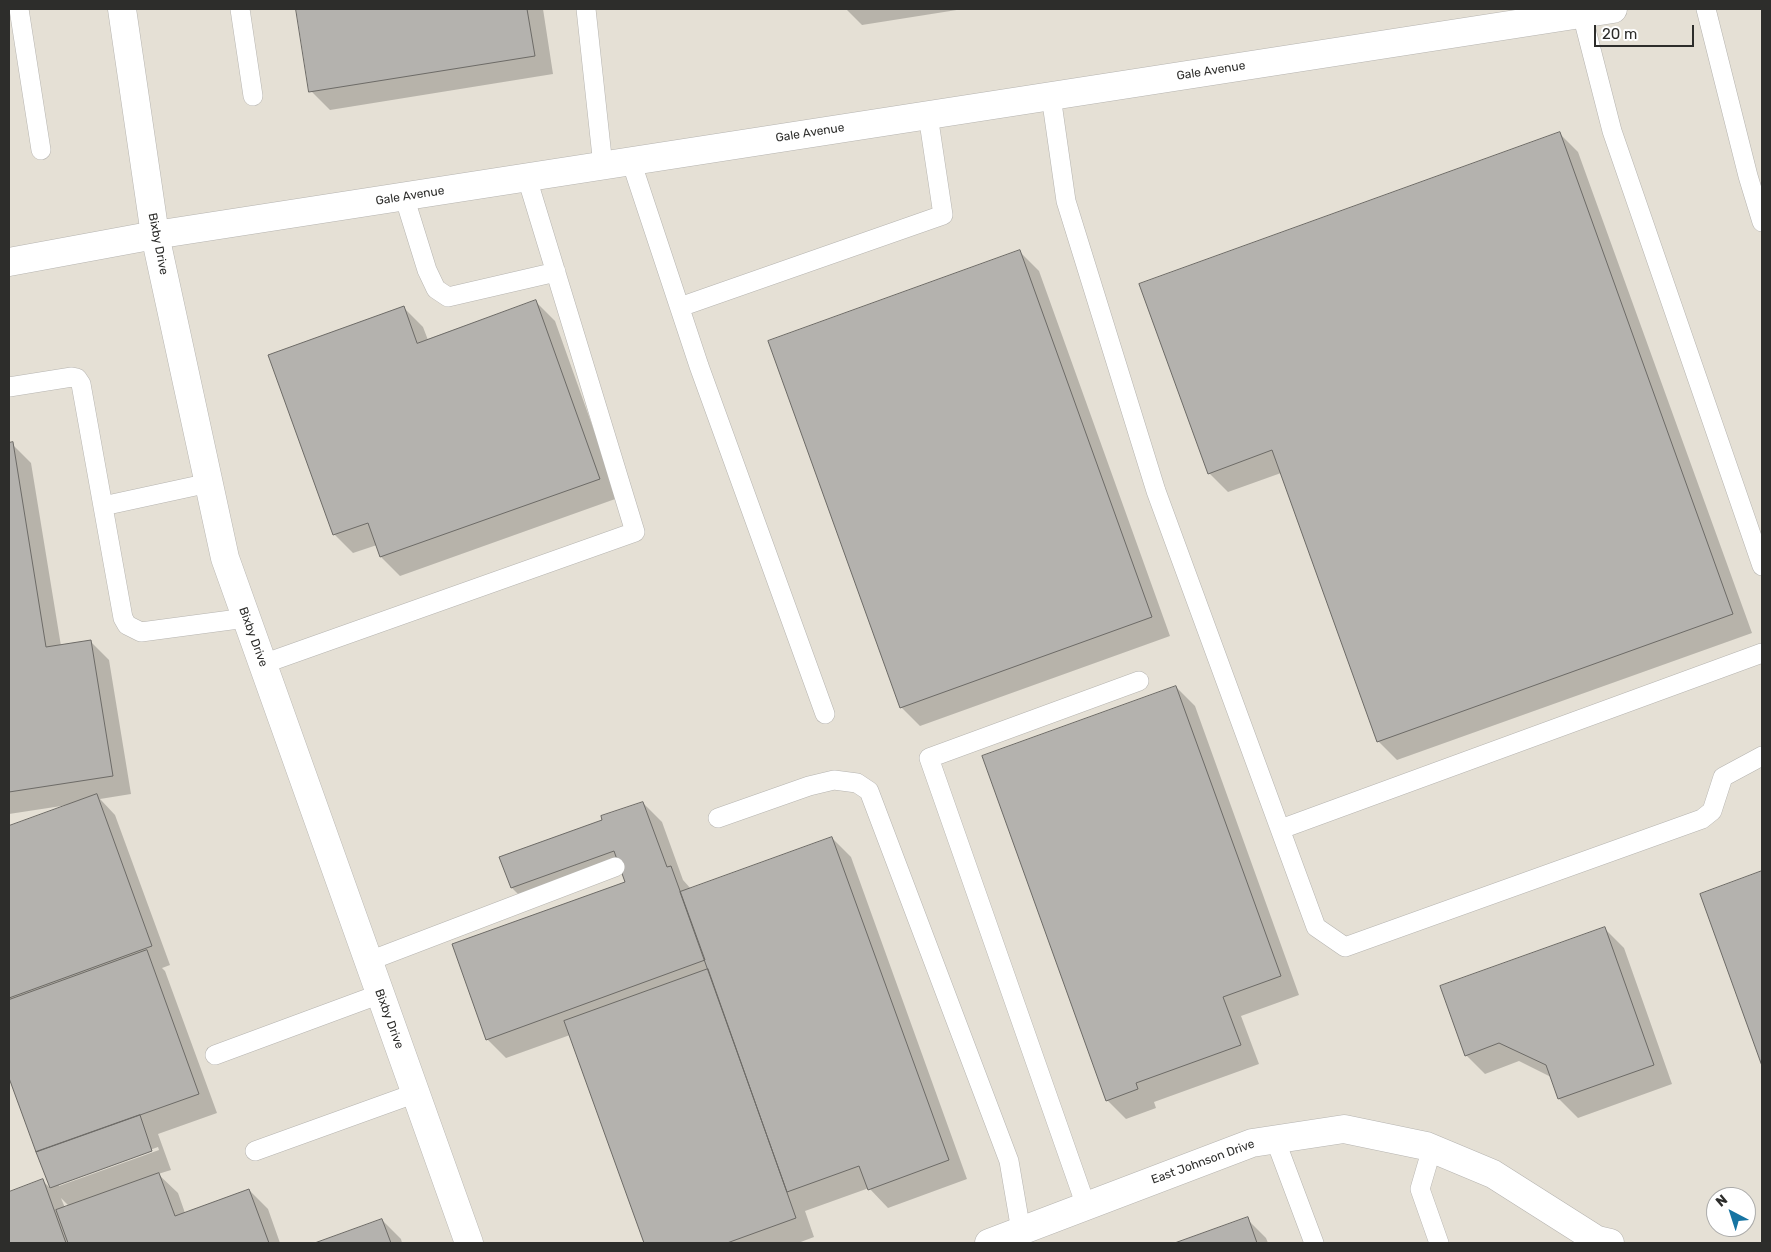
<!DOCTYPE html>
<style>
body{margin:0}
#map{position:relative;width:1771px;height:1252px;overflow:hidden;background:#eeece8;font-family:Rubik,sans-serif}
canvas{display:block}
.frame{position:absolute;inset:0;border:10px solid #2d2d2b;pointer-events:none}
.north{position:absolute;left:1706px;top:1187px;width:50px;height:50px;box-sizing:border-box;background:#fff;border:1px solid #ababaa;border-radius:50%;rotate:320deg;font-size:14px;font-weight:700;line-height:20px;text-align:center;color:#2d2d2b}
.north::after{content:'';display:block;margin:auto;width:18px;height:22px;background:#1674a2;clip-path:polygon(50% 0,100% 100%,50% 72%,0 100%)}
.scale{position:absolute;left:1594px;top:25px;width:100px;height:22px;box-sizing:border-box;border:2px solid #2d2d2b;border-top:0;padding-left:6px;font-size:15px;line-height:18px;white-space:nowrap;color:#2d2d2b;-webkit-text-stroke:4px #fff;paint-order:stroke}
</style>
<div id="map">
<canvas width="1771" height="1252"></canvas>
<div class="frame"></div>
<div class="north">N</div>
<div class="scale">20 m</div>
</div>
<script>
const context = document.querySelector('canvas').getContext('2d');
context.lineJoin = 'round';
function fill(path, color) { context.fillStyle = color; context.fill(path, 'evenodd'); }
function strokePath(path, color, width, dash) { context.strokeStyle = color; context.lineWidth = width; context.lineCap = dash ? 'butt' : 'round'; context.setLineDash(dash || []); context.stroke(path); }
function label(font, color, halo, rows, align = 'center') {
  context.font = font + ' Rubik,sans-serif'; context.lineWidth = 4; context.setLineDash([]); context.textBaseline = 'middle'; context.strokeStyle = halo; context.fillStyle = color; for (const [text, x, y, turn = 0] of rows) {
    context.save(); context.translate(x, y); context.rotate((+turn || 0) * Math.PI / 180); context.textAlign = isNaN(turn) ? turn : align; if (halo) context.strokeText(text, 0, 0); context.fillText(text, 0, 0); context.restore();
  }
}
fill(new Path2D(`
 M9 9H1762V1243H9ZM1716 1197H1746V1227H1716Z`), '#e5e0d5');
fill(new Path2D(`
 M297 9H543L553 74 330 110 311 91Z
 M846 9H963L862 25Z
 M1559 133 1578 152 1752 633 1397 760 1378 741 1281 473 1228 492 1209 473Z
 M1020 252 1039 271 1170 636 920 726 901 707Z
 M536 302 555 321 618 498 400 576 381 557 377 545 353 553 334 534 404 308 423 327 428 340Z
 M9 444H12L31 463 61 646 90 641 109 660 131 794 100 799 115 815 170 965 162 968 165 971 217 1113 158 1134 171 1170 158 1174 178 1193 185 1213 249 1190 268 1209 280 1243H9V1193L43 1181 51 1189 9 1074V827L68 806V805L9 814ZM158 1147 159 1150 59 1186V1183ZM61 1198 70 1207 65 1208Z
 M1176 687 1195 706 1299 995 1241 1016 1259 1064 1154 1102 1156 1108 1126 1119 1107 1100Z
 M643 803 662 822 683 880 691 889 832 838 851 857 967 1179 888 1208 869 1188 805 1211 814 1237 798 1243H645L570 1035 506 1058 487 1039 627 883 623 873 531 907 512 888 604 820Z
 M1762 873V1063L1702 894Z
 M1605 929 1624 948 1672 1084 1578 1118 1559 1099 1551 1077 1519 1061 1485 1074 1466 1055Z
 M1247 1219 1266 1238 1268 1243H1178Z
 M382 1220 401 1239 402 1243H318Z`), '#0003');
const building = new Path2D(`
 M296 9H527L535 56 309 92Z
 M1560 132 1733 614 1377 742 1272 450 1208 474 1139 284Z
 M1020 250 1152 617 900 708 768 341Z
 M536 300 600 479 380 557 368 523 333 535 268 355 404 306 417 343Z
 M13 442 46 647 91 640 113 776 9 792V443Z
 M1176 686 1281 976 1223 997 1241 1045 1136 1083 1138 1089 1106 1101 982 756Z
 M97 794 152 946 9 998V826Z
 M643 802 667 867 671 866 705 960 486 1040 452 944 625 882 614 851 511 888 499 857 602 820 601 816Z
 M832 837 949 1160 868 1190 859 1166 787 1192 680 892Z
 M1762 871V1066L1700 894Z
 M1605 927 1654 1065 1558 1099 1546 1065 1499 1043 1465 1056 1440 986Z
 M147 950 199 1094 36 1152 9 1078V1000Z
 M708 969 796 1218 727 1243H644L564 1021Z
 M140 1115 152 1151 50 1188 36 1152Z
 M159 1173 175 1216 249 1189 269 1243H68L56 1210Z
 M43 1179 66 1243H9V1192Z
 M1248 1217 1257 1243H1175Z
 M382 1219 391 1243H315Z`);
fill(building, '#b4b2ae');
strokePath(building, '#6d6b67', 1);
const service = new Path2D(`
 M19 9 41 150
 M240 9 253 96
 M586 9 603 166
 M1706 9 1748 176 1762 222
 M1582 14 1612 131 1762 566
 M1051 96 1066 201 1156 491 1316 927 1345 947 1702 819 1712 811 1723 777 1762 756
 M631 161 699 366 825 714
 M404 196 427 270 436 289 448 297 556 272
 M680 307 943 215 928 115
 M9 387 72 377 77 378 81 384 123 618 127 625 141 632 246 618
 M103 506 209 483
 M263 664 635 532 527 178
 M718 818 809 786 834 780 857 783 869 791 1009 1161 1021 1231
 M1281 829 1762 653
 M369 961 615 867
 M215 1055 380 994
 M1275 1139 1314 1243
 M1432 1148 1420 1189 1439 1243
 M255 1151 416 1093
 M1086 1206 929 758 1139 681`);
const minor = new Path2D(`
 M122 9 155 235 225 558 469 1243
 M989 1243 1252 1143 1344 1129 1426 1146 1493 1174 1597 1240 1610 1243`);
const secondary = new Path2D(`
 M9 262 155 235 1613 9`);
strokePath(service, '#b6b4b0', 20);
strokePath(minor, '#b6b4b0', 29);
strokePath(secondary, '#b6b4b0', 29);
strokePath(service, '#fff', 19);
strokePath(minor, '#fff', 28);
strokePath(secondary, '#fff', 28);
label('12px', '#2d2d2b', '#fff', [
 ["Gale Avenue",1211,71,-9],
 ["Gale Avenue",810,133,-9],
 ["Gale Avenue",410,196,-9],
 ["Bixby Drive",158,244,79],
 ["Bixby Drive",253,637,70],
 ["Bixby Drive",389,1019,70],
 ["East Johnson Drive",1203,1162,-20]
]);
</script>
